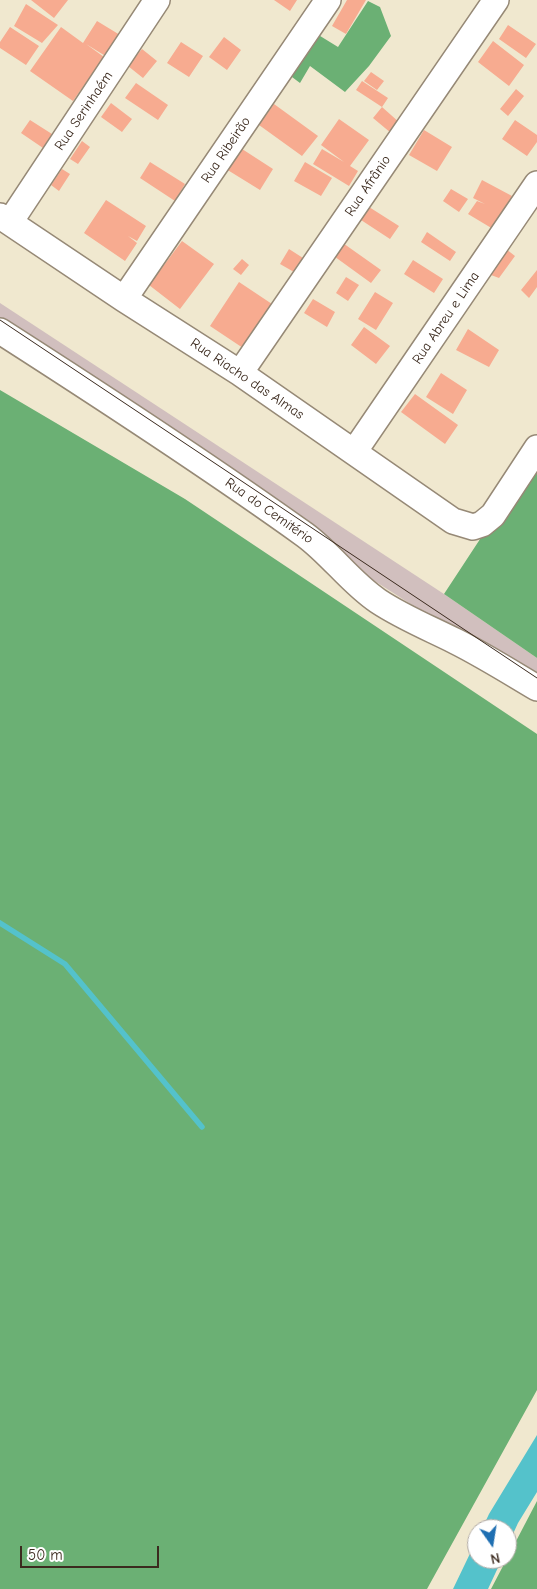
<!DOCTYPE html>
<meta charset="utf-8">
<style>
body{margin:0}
#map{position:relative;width:537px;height:1589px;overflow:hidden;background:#f0e8cf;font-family:"Comic Neue",sans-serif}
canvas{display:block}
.north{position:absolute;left:467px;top:1519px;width:50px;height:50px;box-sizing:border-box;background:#fff;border:1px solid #b1aaa5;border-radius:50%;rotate:167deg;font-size:14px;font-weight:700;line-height:20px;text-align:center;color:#3b2a1e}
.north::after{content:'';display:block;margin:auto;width:18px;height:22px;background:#1f6fb2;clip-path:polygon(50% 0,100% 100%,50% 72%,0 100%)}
.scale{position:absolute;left:20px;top:1546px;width:139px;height:22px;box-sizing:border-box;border:2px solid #3b2a1e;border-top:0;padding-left:6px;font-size:15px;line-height:18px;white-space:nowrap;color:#3b2a1e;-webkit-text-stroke:4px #fff;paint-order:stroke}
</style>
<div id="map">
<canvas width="537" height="1589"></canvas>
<div class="north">N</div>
<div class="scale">50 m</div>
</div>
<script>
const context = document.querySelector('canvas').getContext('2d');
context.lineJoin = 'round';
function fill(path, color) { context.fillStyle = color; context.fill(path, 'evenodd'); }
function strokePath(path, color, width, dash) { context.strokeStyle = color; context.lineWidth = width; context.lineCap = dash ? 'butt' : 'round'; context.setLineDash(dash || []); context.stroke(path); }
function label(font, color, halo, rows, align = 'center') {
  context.font = font + ' "Comic Neue",sans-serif'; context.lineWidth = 4.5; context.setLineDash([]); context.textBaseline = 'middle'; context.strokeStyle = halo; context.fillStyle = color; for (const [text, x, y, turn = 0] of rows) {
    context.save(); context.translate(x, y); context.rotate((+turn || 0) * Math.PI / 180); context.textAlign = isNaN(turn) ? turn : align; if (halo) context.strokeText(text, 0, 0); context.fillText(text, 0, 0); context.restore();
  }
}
fill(new Path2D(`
 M0 303 444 594 537 658V685L359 571 0 327Z`), '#d1bfbe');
fill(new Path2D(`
 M368 1 380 7 391 36 369 66 345 92 310 66 300 83 284 71 312 31 338 47Z
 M0 390 185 499 537 734V1390L427 1589H0Z
 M537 455V658L444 594 488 527Z
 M537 1501V1589H491Z`), '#6bb074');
fill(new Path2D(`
 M537 1435V1492L518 1523 507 1547V1529H482L489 1514Z
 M477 1539V1559H502L488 1589H453Z`), '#54c2cb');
strokePath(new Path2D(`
 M0 923 65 964 202 1127`), '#54c2cb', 5.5);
fill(new Path2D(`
 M31 0H68L54 18Z
 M274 0H297L290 11Z
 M347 0H366L346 34 332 26Z
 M26 4 58 25 42 43 14 26Z
 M97 21 120 35 107 57 86 44 104 57 73 101 30 71 61 27 83 43Z
 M508 25 536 44 526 58 499 39Z
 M10 27 39 46 26 65 0 48V42Z
 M224 37 241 50 227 70 209 57Z
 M493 41 524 65 509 86 478 62Z
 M181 42 203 56 189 77 167 63Z
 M142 49 157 61 143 78 128 66Z
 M371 72 384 81 377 90 364 81Z
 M362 81 388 98 382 107 356 90Z
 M136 83 168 105 158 120 125 98Z
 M516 89 524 96 508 116 500 109Z
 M111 103 132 119 122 132 101 117Z
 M274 104 318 136 302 156 259 125Z
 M382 107 400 123 391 133 373 118Z
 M339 119 369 140 350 166 358 171 349 186 313 164 322 149 344 162 321 145Z
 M30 120 52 134 43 148 21 133Z
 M515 120 537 135V142L527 156 502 139Z
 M424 130 452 147 437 171 409 155Z
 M82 141 90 147 78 164 70 159Z
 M239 147 273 169 260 190 226 169Z
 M150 162 185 184 175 201 140 178Z
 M305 162 332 178 321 196 294 181Z
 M62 169 70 174 59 191 51 185Z
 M482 180 512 196 493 229 468 214 477 201 485 204 473 198Z
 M451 189 468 199 459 212 443 201Z
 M106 200 146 226 137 241 128 236 137 243 125 261 84 233Z
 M369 207 399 226 390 239 361 220Z
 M427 232 456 252 450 261 421 242Z
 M182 241 214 264 180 309 149 285Z
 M340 241 381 270 371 283 331 254Z
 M289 249 303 258 294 272 280 264Z
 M506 249 515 256 499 278 491 275Z
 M242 259 249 265 241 275 233 269Z
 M413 260 443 279 434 293 404 274Z
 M537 270V287L529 298 521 290Z
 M346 277 359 285 348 301 336 293Z
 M239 282 272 304 243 348 210 326Z
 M375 292 393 303 376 330 358 319Z
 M313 299 335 312 327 327 304 313Z
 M364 327 390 346 376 364 351 345Z
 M468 329 499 350 489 367 456 350Z
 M441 373 467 390 453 414 426 397Z
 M415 394 458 425 445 444 401 412Z`), '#f7ab90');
const minor = new Path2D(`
 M0 216 124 299 240 373 453 521 473 527 482 524 493 515 537 448
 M10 222 157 0
 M124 299 328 0
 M0 331C103 397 206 464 305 535 332 555 350 582 378 601 402 617 429 628 455 641 483 655 510 672 537 688
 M240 373 496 0
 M354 452 537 184`);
strokePath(minor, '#968976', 28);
strokePath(minor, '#fff', 25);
strokePath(new Path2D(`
 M0 320 537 678`), '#3b2a1e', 1);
label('14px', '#3b2a1e', '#fff', [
 ["Rua Serinhaém",84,111,-56],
 ["Rua Ribeirão",226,150,-56],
 ["Rua Afrânio",368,186,-56],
 ["Rua Abreu e Lima",446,318,-56],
 ["Rua Riacho das Almas",247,379,34],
 ["Rua do Cemitério",269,511,35]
]);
</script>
